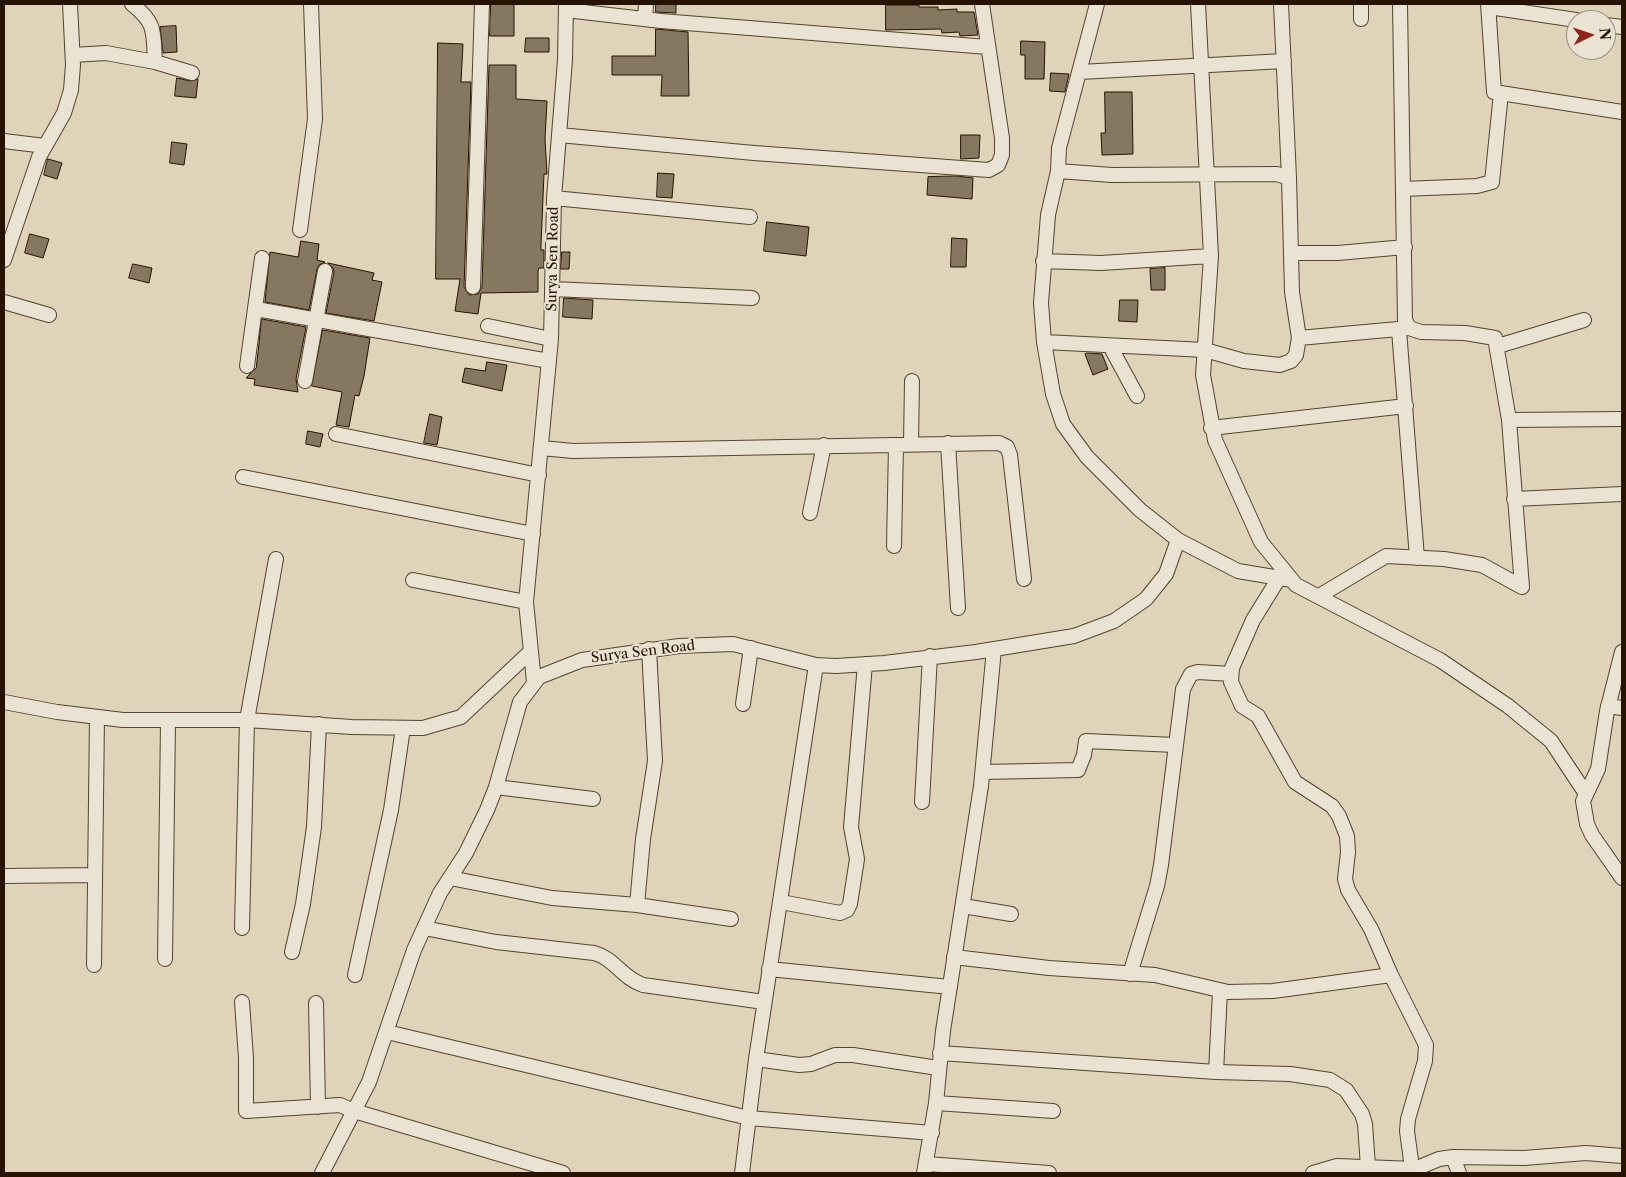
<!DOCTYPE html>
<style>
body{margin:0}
#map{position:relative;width:1626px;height:1177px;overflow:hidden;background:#dfd3b9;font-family:"Libre Caslon Text",serif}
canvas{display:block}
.frame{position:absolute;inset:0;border:5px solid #251300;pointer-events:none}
.north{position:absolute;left:1566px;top:10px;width:50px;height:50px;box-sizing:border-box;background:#eae2d2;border:1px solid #9b8f7e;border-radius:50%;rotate:86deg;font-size:14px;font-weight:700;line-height:20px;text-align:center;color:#251300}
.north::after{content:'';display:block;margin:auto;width:18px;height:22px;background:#8f2418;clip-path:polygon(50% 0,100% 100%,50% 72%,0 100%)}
</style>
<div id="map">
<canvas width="1626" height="1177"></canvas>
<div class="frame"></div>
<div class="north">N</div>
</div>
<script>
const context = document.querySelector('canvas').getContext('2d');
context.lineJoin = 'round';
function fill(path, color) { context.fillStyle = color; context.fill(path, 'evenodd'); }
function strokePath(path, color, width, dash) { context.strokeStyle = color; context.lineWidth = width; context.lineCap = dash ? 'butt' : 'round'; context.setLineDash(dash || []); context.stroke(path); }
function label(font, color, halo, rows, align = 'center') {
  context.font = font + ' "Libre Caslon Text",serif'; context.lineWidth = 4; context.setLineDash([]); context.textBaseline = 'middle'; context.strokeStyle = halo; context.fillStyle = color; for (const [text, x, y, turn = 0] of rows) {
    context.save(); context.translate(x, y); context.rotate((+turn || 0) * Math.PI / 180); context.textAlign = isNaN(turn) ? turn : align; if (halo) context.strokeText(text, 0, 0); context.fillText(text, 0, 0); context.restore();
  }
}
const building = new Path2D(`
 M491 4H514V36H490Z
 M656 4H676V13L656 12Z
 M886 5H919V7H938V10L957 9V12H974L978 35 960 36 959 32 942 33 941 29 886 30Z
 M176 26 177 52 163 53 160 27Z
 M656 29 688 32 689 96H661L662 75H612V56H655Z
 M526 38H549V52H525Z
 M1021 41 1045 42 1044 79H1025V55H1021Z
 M438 43 463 44 461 82H471L464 287 469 295 478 294 482 287 489 65H516V99L547 101 545 139 547 174H544L541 245V250H544V268H539L538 271V292L481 293 478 314 455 311 460 279H436Z
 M1051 73 1069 74 1065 92 1050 91Z
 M177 78 190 81 198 79 196 98 175 96Z
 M1105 92H1132L1133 154 1102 155 1101 133H1105Z
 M961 135H980L979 158 961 159Z
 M172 142 187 144 184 165 170 163Z
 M48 159 62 163 57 179 44 175Z
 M658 173 674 174 672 198 657 197Z
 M957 176 973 178 972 199 927 195 928 177Z
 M767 222 809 227 806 256 764 251Z
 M30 234 49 239 43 258 25 253Z
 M952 238 967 239 966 267H951Z
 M301 241 319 244 317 260 325 262 319 265 317 269 309 310 265 302 270 252 298 257Z
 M562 252H570L569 269H561Z
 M328 263 374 273 372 280 382 282 374 321 326 313 334 272 333 268Z
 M133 264 152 268 149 283 129 278Z
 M1165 268V290H1151L1150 269Z
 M564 298 593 300 592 319 563 317Z
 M1120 300H1138L1137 322 1119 321Z
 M262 319 306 327 296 379 298 392 254 385 255 379 246 378 256 368Z
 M323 330 370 338 364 376 359 396 355 395 349 427 336 425 342 392 312 386Z
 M1088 353 1102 354 1108 369 1093 375 1085 354Z
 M487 362 507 365 502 391 462 382 465 368 485 371Z
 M430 414 442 417 437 445 424 443Z
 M308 431 323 434 320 447 306 444Z`);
fill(building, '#867760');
strokePath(building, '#251300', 1);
const minor = new Path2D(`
 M1097 4 1059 148 1058 171 1048 215 1041 303 1044 342 1053 394 1063 424 1087 457 1140 510 1178 540 1238 571 1292 580
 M1198 4 1211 256 1203 375 1215 440 1261 542 1296 585 1440 660 1508 706 1551 741 1586 794
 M1281 4 1289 178
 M1400 4 1405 320 1409 328 1421 332 1465 333 1495 338 1509 420 1522 587
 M1488 4 1494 92 1622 112
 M1489 7 1576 20
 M566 10 661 21 988 47
 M645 19 646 4
 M1361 19V4
 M1606 25 1622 27
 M73 55 106 53 155 62C153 32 157 24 132 4
 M155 62 192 73
 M1080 72 1284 61
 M559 135 754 153 989 170 998 165 1002 155V138L982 4
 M4 141 45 146
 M1058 171 1112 175 1277 174 1289 178 1292 292 1299 338
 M1403 189 1477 186 1492 182 1501 93
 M554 198 750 217
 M300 230 315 119 311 4
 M1292 253H1338L1405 247
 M4 260 39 157 64 113 71 90 73 65 70 4
 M1043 261 1101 263 1211 256
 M473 287 482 4
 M553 289 752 298
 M4 302 49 315
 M256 309 549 361
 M488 326 551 339
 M1399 330 1417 558
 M1044 342 1205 350 1244 361 1280 365 1291 361 1296 355 1299 338 1409 328
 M1110 346 1137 396
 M1498 346 1584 320
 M247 366 262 258
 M305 381 325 271
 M1509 420 1622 419
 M1211 428 1406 406
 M336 434 539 475
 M948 443 958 608
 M911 444 912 381
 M542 448 573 451 999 443 1007 447 1010 455 1024 579
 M243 477 533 534
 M1514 499 1622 494
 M810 513 824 445
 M894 546 896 445
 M1279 578 1253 620 1232 668 1231 682 1242 706 1258 716 1295 782 1332 806 1339 816 1347 836 1348 852 1345 879 1348 890 1371 929 1391 975 1426 1045 1425 1061 1408 1119 1407 1131 1412 1168
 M413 580 526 602
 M1319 596 1386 556 1444 559 1482 565 1522 587
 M1622 652 1607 711 1598 769 1583 801 1587 824 1592 835 1622 878
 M534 682 526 602 551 339 554 198 565 60 566 4
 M4 702 57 712 123 720H247L352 727 423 728 461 717 530 652
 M743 704 751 648
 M1608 706 1622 708
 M983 772 1078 770 1084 755 1086 741 1175 745
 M496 787 593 799
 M922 802 930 656
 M4 876 95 875
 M450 878 552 898 637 905 731 919
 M781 902 840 913 847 910 850 904 857 859 851 827 865 664
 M637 905 643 839 655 761 649 649
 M963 906 1011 914
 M242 928 247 720 276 559
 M424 928 496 942 594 953C614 958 622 978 643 985L764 1002
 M292 952 303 904 314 827 319 724
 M954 957 1049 968 1155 975 1228 992 1273 991 1391 975
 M165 959 168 721
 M94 965 97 717
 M769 969 950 987
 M1130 974 1157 886 1161 865 1183 689 1191 674 1198 672 1231 674
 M355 975 391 810 403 728
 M242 1002 246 1058V1111L340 1105 354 1111 563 1173
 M316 1003 318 1107
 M387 1032 749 1118 932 1133
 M940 1053 1216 1072 1290 1074 1330 1080 1346 1090 1362 1114 1365 1124 1368 1167
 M756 1059 799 1065 811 1064 835 1055H853L938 1068
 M1216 1072 1220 991
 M936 1103 1053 1111
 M1453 1157 1459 1173
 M927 1164 1049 1173
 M322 1173 369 1082 414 950 440 893 466 853 487 810 496 787 520 702 539 677 582 660 679 646 733 644 816 665 836 666 884 663 976 652 1074 636 1114 621 1146 599 1166 574 1178 540
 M742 1173 756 1059 816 665
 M924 1173 936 1103 943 1031 981 786 994 649
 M1313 1173 1337 1166 1415 1169 1439 1159 1453 1157 1524 1158 1586 1153 1622 1156`);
strokePath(minor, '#54432e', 16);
strokePath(minor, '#eae2d2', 14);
label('14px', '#251300', '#eae2d2', [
 ["Surya Sen Road",553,259,-89],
 ["Surya Sen Road",643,652,-7]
]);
</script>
